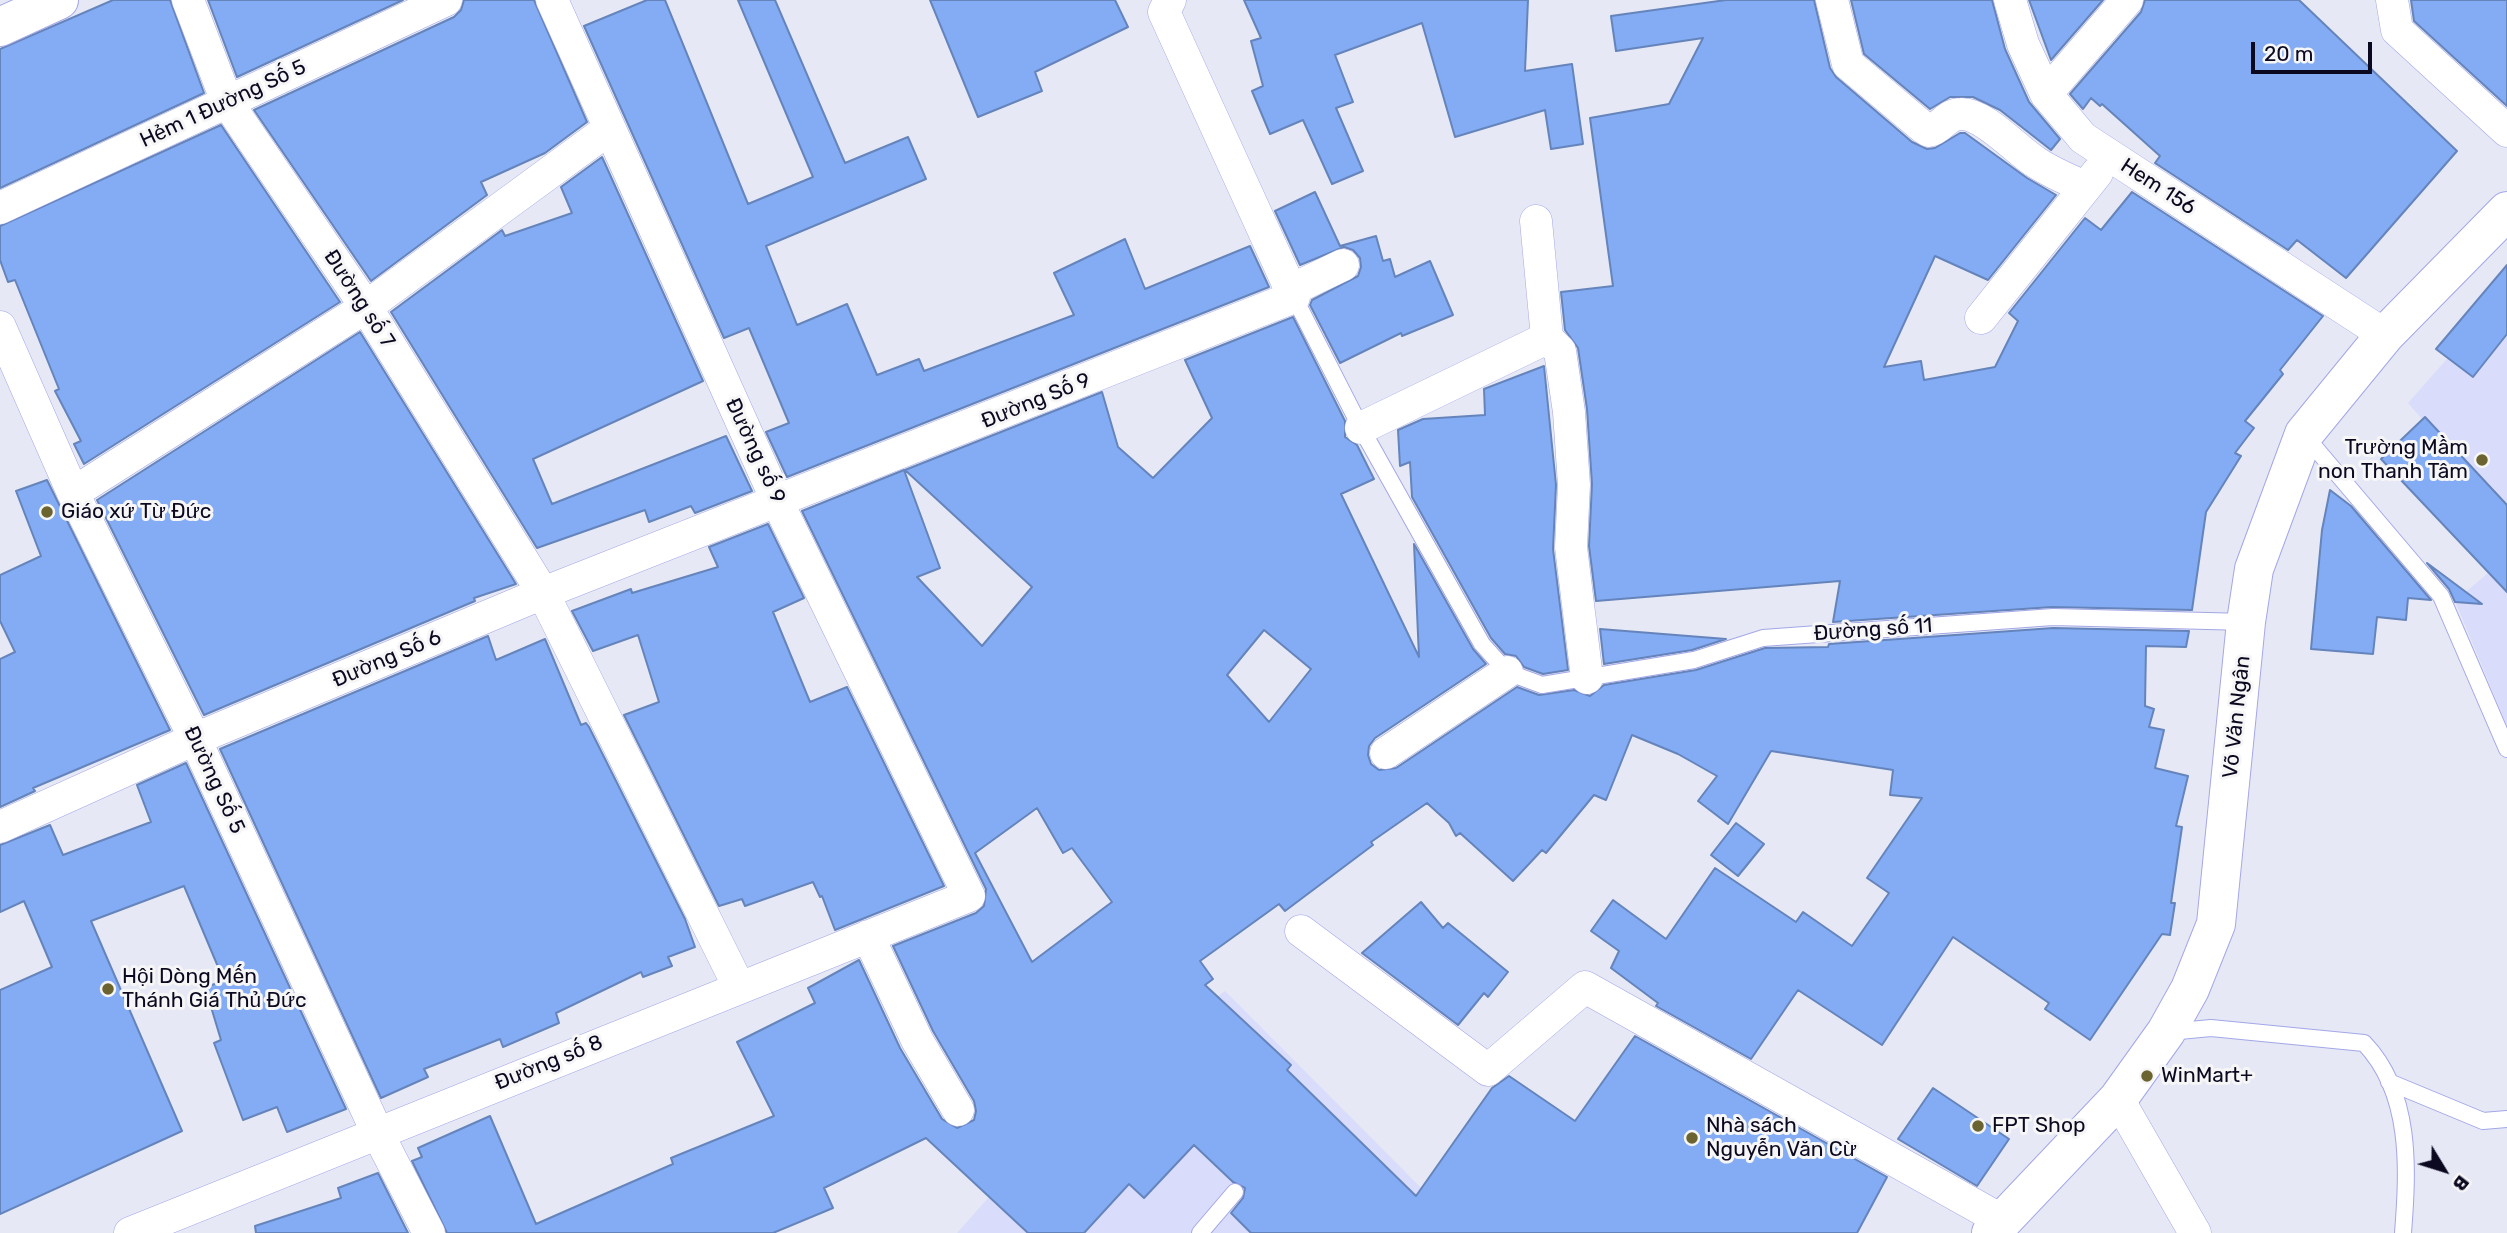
<!DOCTYPE html>
<meta charset="utf-8">
<style>
body{margin:0}
#map{position:relative;width:2507px;height:1233px;overflow:hidden;background:#e6e8f5;font-family:Rubik,sans-serif}
canvas{display:block}
.north{position:absolute;left:2409px;top:1135px;width:70px;height:70px;-webkit-text-stroke:5px #f6f6f6;paint-order:stroke;rotate:128deg;font-size:19px;font-weight:700;line-height:28px;text-align:center;color:#0a0920}
.north::after{content:'';display:block;margin:auto;width:24px;height:32px;background:#0a0920;clip-path:polygon(50% 0,100% 100%,50% 72%,0 100%)}
.scale{position:absolute;left:2251px;top:42px;width:121px;height:32px;box-sizing:border-box;border:4px solid #0a0920;border-top:0;padding-left:9px;font-size:21px;line-height:24px;white-space:nowrap;color:#0a0920;-webkit-text-stroke:5px #f6f6f6;paint-order:stroke}
</style>
<div id="map">
<canvas width="2507" height="1233"></canvas>
<div class="north">B</div>
<div class="scale">20 m</div>
</div>
<script>
const context = document.querySelector('canvas').getContext('2d');
context.lineJoin = 'round';
function fill(path, color) { context.fillStyle = color; context.fill(path, 'evenodd'); }
function strokePath(path, color, width, dash) { context.strokeStyle = color; context.lineWidth = width; context.lineCap = dash ? 'butt' : 'round'; context.setLineDash(dash || []); context.stroke(path); }
function label(font, color, halo, rows, align = 'center') {
  context.font = font + ' Rubik,sans-serif'; context.lineWidth = 6; context.setLineDash([]); context.textBaseline = 'middle'; context.strokeStyle = halo; context.fillStyle = color; for (const [text, x, y, turn = 0] of rows) {
    context.save(); context.translate(x, y); context.rotate((+turn || 0) * Math.PI / 180); context.textAlign = isNaN(turn) ? turn : align; if (halo) context.strokeText(text, 0, 0); context.fillText(text, 0, 0); context.restore();
  }
}
fill(new Path2D(`
 M2507 334V516L2408 403 2453 352Z
 M2507 557V726L2455 601Z
 M1225 991 1466 1233H957L1070 1106Z`), '#d9dcfa');
const building = new Path2D(`
 M113 0H170L204 93 0 188V49Z
 M208 0H403L237 77Z
 M464 0H534L587 122 545 153 481 182 487 195 371 281 254 110 454 17 461 10Z
 M647 0H665L748 204 813 177 738 0H775L845 163 908 137 926 179 766 246 797 325 847 304 877 375 919 359 924 371 1074 315 1054 273 1125 239 1145 289 1250 246 1269 287 787 477 766 432 789 423 749 328 724 338 584 26Z
 M930 0H1115L1128 27 1035 72 1042 91 978 117Z
 M1244 0H1528L1525 71 1572 64 1583 144 1551 149 1545 110 1455 137 1422 23 1335 55 1353 102 1336 108 1363 171 1332 184 1303 120 1270 134 1252 91 1263 86 1251 41 1261 38Z
 M1726 0H1814L1830 68 1836 77 1912 142 1927 149 1935 148 1960 133H1965L2027 178 2056 195 1988 280 1935 256 1884 367 1921 361 1924 380 1995 367 2018 321 2009 313 2085 218 2101 230 2132 192 2323 316 2280 370 2283 374 2245 421 2254 428 2235 453 2241 456 2206 512 2192 610 2052 607 1833 622 1840 581 1596 601 1589 546 1592 484 1587 409 1578 348 1565 330 1561 292 1613 286 1590 118 1669 104 1703 38 1616 51 1611 16Z
 M1851 0H1992L2005 49 2029 102 2060 139 2051 150 2000 110 1973 97H1950L1930 109 1864 54Z
 M2029 0H2103L2051 60Z
 M2145 0H2299L2457 151 2346 278 2297 240 2288 250 2155 163 2160 156 2102 104 2100 106 2091 98 2083 109 2070 94 2141 12Z
 M2411 0H2507V106L2414 21Z
 M221 125 340 302 84 464 74 444 81 441 55 391 59 389 15 280 8 282 0 260V226Z
 M602 157 703 381 533 459 552 504 726 436 752 491 695 513 691 506 649 522 645 510 537 548 391 312 502 230 505 236 572 213 561 187Z
 M1315 192 1340 246 1376 236 1383 261 1390 259 1395 277 1430 261 1453 315 1402 336 1401 333 1340 363 1310 305 1312 300 1358 276 1361 267 1360 258 1353 250 1344 247 1300 265 1275 211Z
 M2507 265V334L2473 377 2436 349Z
 M1293 317 1345 421V437L1357 445 1374 479 1341 494 1419 657 1414 544 1473 649 1486 664 1375 738 1369 746 1368 755 1371 764 1379 770 1396 768 1517 687 1539 695 1574 690 1590 696 1604 685 1696 670 1765 648 1828 647 1829 644 2053 628 2189 631 2186 647 2146 646 2145 706 2154 709 2149 727 2164 730 2155 768 2188 776 2176 826 2182 827 2171 903H2175L2170 935 2162 934 2090 1040 2045 1009 2049 1003 1953 937 1882 1045 1798 990 1751 1059 1656 1006 1658 1003 1611 968 1619 951 1591 931 1613 900 1666 939 1715 868 1796 922 1803 912 1852 946 1889 893 1867 878 1922 798 1890 795 1893 770 1771 751 1728 824 1698 801 1717 776 1678 754 1632 735 1606 800 1594 795 1546 853 1542 850 1513 881 1460 833 1456 836 1449 823 1427 803 1371 842 1373 845 1285 911 1279 904 1200 961 1213 979 1205 985 1291 1065 1287 1070 1416 1196 1492 1088 1509 1076 1575 1121 1635 1036 1887 1177 1857 1233H1251L1231 1213 1243 1198 1245 1188 1233 1182 1194 1145 1144 1198 1129 1184 1084 1233H1028L926 1138 824 1188 833 1208 773 1233H447L412 1161 422 1157 418 1148 490 1116 536 1224 673 1164 671 1158 774 1116 737 1042 815 1003 808 988 859 960 900 1048 942 1119 957 1128 974 1120 976 1111 974 1101 933 1031 893 946 976 913 984 906 986 889 802 511 904 470 940 568 917 577 982 646 1032 587 905 470 1102 392 1118 447 1153 478 1212 418 1185 360ZM1264 630 1311 669 1269 722 1227 675ZM1037 808 1063 853 1072 848 1112 902 1032 962 975 853Z
 M360 332 516 584 474 598 475 601 204 715 97 500Z
 M1544 366 1556 485 1553 549 1568 670 1543 674 1524 667 1516 656 1505 654 1491 638 1412 497 1410 462 1400 466 1398 430 1423 419 1485 415 1484 389Z
 M2425 417 2507 505V592L2381 459Z
 M47 480 170 730 33 788 35 791 0 807V659L15 652 0 621V575L41 556 16 491Z
 M2330 490 2351 506 2431 600 2408 598 2406 620 2377 617 2373 654 2311 649 2322 530Z
 M768 524 804 598 773 612 810 702 847 687 944 886 835 930 822 896 820 897 813 882 745 906 742 899 719 906 624 715 659 702 638 635 593 651 572 611 631 589 632 593 718 567 709 547Z
 M2427 563 2482 604 2455 602 2449 589Z
 M1600 629 1726 639 1692 650 1604 664Z
 M488 636 496 660 545 639 581 725 586 723 589 727 685 919 695 947 668 957 672 966 643 977 641 972 556 1013 559 1023 503 1047 500 1039 424 1069 428 1077 381 1098 220 749Z
 M186 763 346 1109 287 1132 277 1107 243 1120 214 1043 221 1040 205 987 224 981 184 886 91 921 182 1131 0 1214V990L52 967 24 901 0 912V845L50 825 63 855 151 822 137 785Z
 M1736 823 1764 844 1738 876 1711 855Z
 M1421 902 1443 928 1448 923 1508 972 1488 997 1484 993 1458 1025 1362 953Z
 M1933 1088 2009 1139 1977 1186 1898 1139Z
 M378 1173 408 1233H256L255 1226 341 1198 338 1188Z`);
fill(building, '#83acf4');
strokePath(building, '#6584bb', 2);
const lane = new Path2D(`
 M1294 297 1361 428 1482 644 1507 672 1542 685 1694 660 1763 638 2053 617 2246 622
 M2306 437 2441 596 2507 749
 M2169 1032 2211 1028 2364 1043C2412 1093 2408 1169 2403 1233
 M2389 1082 2483 1121 2507 1119
 M1200 1233 1235 1192`);
const street = new Path2D(`
 M188 0 227 102 366 307 543 593 739 987
 M1832 0 1848 64 1924 128 1929 131C1942 128 1946 114 1961 114 1984 113 2017 151 2037 163 2052 173 2069 180 2085 187
 M2010 0 2023 44 2046 94
 M2127 0 2046 94 2083 138 2385 335
 M2392 0 2397 30 2507 131
 M0 208 446 0
 M1291 290 1343 265
 M1981 318 2097 173
 M0 327 73 493 195 739 377 1132 429 1233
 M1547 338 1560 351 1569 412 1574 485 1571 547 1587 678
 M1361 428 1547 338 1536 221
 M73 493 366 307 609 129
 M1386 753 1507 672
 M0 827 195 739 543 593 1294 297 1164 12 1170 0
 M1301 931 1488 1070 1585 987 2003 1221
 M868 936 917 1040 958 1110
 M2118 1099 2195 1233
 M130 1233 969 896 778 503 552 0`);
const secondary = new Path2D(`
 M0 27 59 0
 M1991 1233 2118 1099 2166 1032 2190 989 2216 924 2246 622 2254 569 2304 434 2385 335 2507 211`);
strokePath(lane, '#a3a7e7', 18);
strokePath(street, '#a3a7e7', 33);
strokePath(secondary, '#a3a7e7', 40);
strokePath(lane, '#fff', 16);
strokePath(street, '#fff', 32);
strokePath(secondary, '#fff', 38);
for (const [x, y, r, color] of [
 [2482,460,7,"#6b6430"],
 [47,512,7,"#6b6430"],
 [108,989,7,"#6b6430"],
 [2147,1076,7,"#6b6430"],
 [1978,1126,7,"#6b6430"],
 [1692,1138,7,"#6b6430"]
]) { const dot = new Path2D(); dot.arc(x, y, r, 0, 2 * Math.PI); context.fillStyle = color; context.fill(dot); strokePath(dot, '#f6f6f6', 2.5); }
label('21px', '#0a0920', '#f6f6f6', [
 ["Hẻm 1 Đường Số 5",223,104,-25],
 ["Hem 156",2158,187,33],
 ["Đường số 7",359,299,57],
 ["Đường Số 9",1036,401,-22],
 ["Đường số 9",755,451,65],
 ["Đường số 11",1873,630,-4],
 ["Đường Số 6",387,659,-23],
 ["Võ Văn Ngân",2237,717,-84],
 ["Đường Số 5",214,780,65],
 ["Đường số 8",549,1063,-22]
]);
label('21px', '#0a0920', '#f6f6f6', [
 ["Trường Mầm",2468,448,"right"],
 ["non Thanh Tâm",2468,472,"right"],
 ["Giáo xứ Từ Đức",61,512],
 ["Hội Dòng Mến",122,977],
 ["Thánh Giá Thủ Đức",122,1001],
 ["WinMart+",2161,1076],
 ["Nhà sách",1706,1126],
 ["Nguyễn Văn Cừ",1706,1150],
 ["FPT Shop",1992,1126]
], 'left');
</script>
